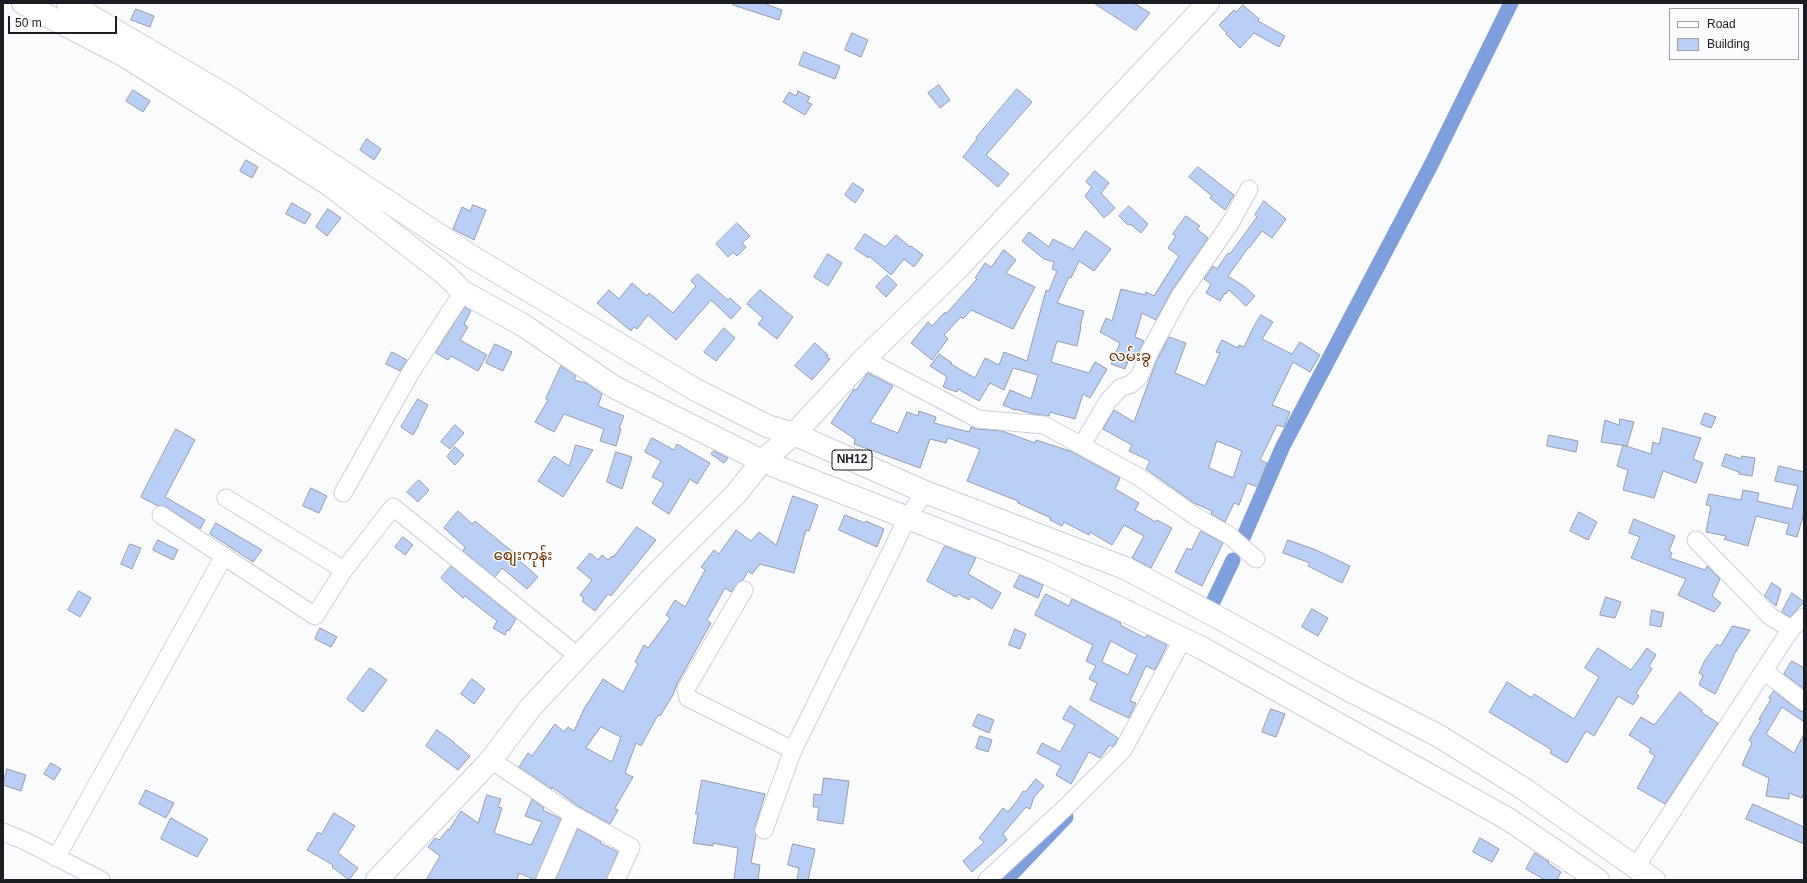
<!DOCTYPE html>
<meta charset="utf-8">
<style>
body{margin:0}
#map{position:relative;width:1807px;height:883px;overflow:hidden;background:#fafbfd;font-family:Arial,sans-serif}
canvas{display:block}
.frame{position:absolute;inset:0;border:4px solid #1a1d21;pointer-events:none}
.legend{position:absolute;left:1669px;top:8px;width:130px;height:52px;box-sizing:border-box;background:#fafbfd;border:1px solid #a0a2a5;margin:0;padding:5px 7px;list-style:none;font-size:12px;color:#1a1d21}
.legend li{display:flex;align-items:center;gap:8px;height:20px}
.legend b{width:20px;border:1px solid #a0a2a5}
.scale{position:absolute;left:8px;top:16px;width:109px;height:18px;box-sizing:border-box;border:2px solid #1a1d21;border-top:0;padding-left:5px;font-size:12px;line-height:14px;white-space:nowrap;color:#1a1d21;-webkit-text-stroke:3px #fafbfd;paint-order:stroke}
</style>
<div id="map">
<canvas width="1807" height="883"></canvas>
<div class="frame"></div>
<ul class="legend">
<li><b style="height:5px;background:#fff"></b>Road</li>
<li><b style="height:11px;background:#bacff6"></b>Building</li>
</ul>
<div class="scale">50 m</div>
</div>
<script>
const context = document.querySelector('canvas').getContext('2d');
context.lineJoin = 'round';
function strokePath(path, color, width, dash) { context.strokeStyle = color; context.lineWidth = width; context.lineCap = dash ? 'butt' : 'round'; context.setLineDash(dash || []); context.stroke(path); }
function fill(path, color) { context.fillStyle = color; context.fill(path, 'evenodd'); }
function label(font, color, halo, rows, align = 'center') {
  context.font = font + ' Arial,"Noto Sans Myanmar",sans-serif'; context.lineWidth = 3; context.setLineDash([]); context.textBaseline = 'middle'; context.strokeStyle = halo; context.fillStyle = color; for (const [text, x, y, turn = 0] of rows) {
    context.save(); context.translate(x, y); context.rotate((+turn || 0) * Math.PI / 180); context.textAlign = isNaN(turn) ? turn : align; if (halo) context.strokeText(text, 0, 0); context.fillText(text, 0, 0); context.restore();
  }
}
strokePath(new Path2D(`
 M1243 538 1283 446 1431 165 1511 3
 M1212 604 1233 560
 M1006 880 1066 817`), '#7e9fdc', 15);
const building = new Path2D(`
 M733 3H763L782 10 779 20 733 5Z
 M1094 3H1134L1150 13 1136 30Z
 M1243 5 1259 19 1258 21 1285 36 1279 47 1254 33 1240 48 1226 34 1227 33 1219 25 1234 10 1236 12Z
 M136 9 154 16 150 27 131 20Z
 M852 33 868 40 861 57 845 50Z
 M804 52 840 66 835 79 799 65Z
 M939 85 950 100 940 108 928 93Z
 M1017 89 1032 102 986 155 1009 174 998 187 963 157 977 139 976 138Z
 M133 90 150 101 143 112 126 101Z
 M798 91 810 97 807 102 812 104 805 115 783 102 789 92 796 96Z
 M367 139 381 149 374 160 360 150Z
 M246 160 258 167 252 178 240 171Z
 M1198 167 1234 195 1225 210 1210 198 1212 196 1189 177Z
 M1095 171 1109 183 1101 193 1115 208 1104 218 1085 196 1092 187 1086 182Z
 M853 183 864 190 855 203 845 195Z
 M1264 201 1286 219 1272 238 1262 231 1249 248H1248L1228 276 1245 287 1255 296 1246 306 1229 290 1226 294 1225 293 1220 301 1206 293 1211 284 1204 279 1213 266 1217 269 1228 253 1230 254 1257 217 1255 215Z
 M292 203 311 214 305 224 286 214Z
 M473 205 486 210 474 240 453 229 462 207 470 211Z
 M1129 206 1148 224 1141 233 1130 224 1128 225 1119 216Z
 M328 209 341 218 327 236 316 227Z
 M1186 216 1200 226 1197 229 1208 238 1172 290 1156 320 1142 313 1135 337 1144 341 1137 355 1131 353 1125 369 1111 364 1120 343 1100 332 1106 318 1112 321 1121 289 1145 295 1146 292 1154 296 1179 256 1168 248 1176 236 1173 234Z
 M737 223 750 236 742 243 746 247 737 256 733 252 728 257 716 244Z
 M1086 231 1111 249 1094 271 1079 261 1071 278 1069 277 1057 303 1084 311 1080 327H1081L1077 346 1057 341 1051 362 1089 373 1095 362 1107 369 1090 398 1083 394 1075 419 1050 412 1049 416 1033 414 1015 409V410L1003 405 1010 390 1031 399 1038 375 1013 368 1004 390 990 383 979 401 958 389 957 392 943 387 947 377 930 366 939 354 952 363 951 364 975 378 985 358 999 365 1004 352 1027 361 1046 290 1049 291 1057 271 1052 269 1054 262 1044 259 1022 241 1029 232 1049 247 1053 239 1073 249Z
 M865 234 885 247 896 235 910 247 911 246 923 255 914 267 904 259 891 275 869 256 868 258 855 249Z
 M1004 250 1016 260 1006 273 1035 287 1013 329 971 310 963 319 961 317 944 335 948 339 932 360 911 343 928 322 932 326 945 312 946 314 977 279 975 278 985 263 991 267Z
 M828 254 842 263 828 286 814 277Z
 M698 274 728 300 730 298 741 308 731 319 711 300 676 340 648 315 637 329 634 327 631 331 597 303 609 290 619 299 632 283 647 296 649 293 673 313 696 286 691 281Z
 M887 275 897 285 886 297 876 287Z
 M760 290 793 317 777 339 758 324 763 318 747 304Z
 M465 307 471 311 464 324 468 327 460 340 487 355 478 371 451 356 448 360 436 353Z
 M1261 315 1273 322 1262 339 1292 354 1300 342 1320 355 1310 372 1293 362 1272 405 1290 412 1284 427 1277 425 1260 460 1267 463 1258 487 1247 483 1239 505 1234 503 1225 522 1211 514 1212 511 1194 503 1146 469 1150 461 1129 451 1132 445 1103 429 1114 410 1134 422 1156 362 1169 337 1186 343 1175 373 1205 386 1220 353 1216 352 1222 340 1238 348 1239 345 1244 347 1253 328ZM1217 441 1242 451 1233 478 1209 468Z
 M724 328 735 338 716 361 704 352Z
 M815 343 828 355 826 356 830 359 812 380 795 366Z
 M495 344 512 352 503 371 486 363Z
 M392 352 407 360 400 371 386 364Z
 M561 366 576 376 574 380 586 383 602 394 598 406 624 416 619 428 621 429 616 446 600 441 604 429 564 414 554 432 535 422 548 400 546 399Z
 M868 373 893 386 870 422 898 433 907 412 918 416 919 411 936 417 934 423 969 432 971 427 977 429 1002 431 1035 443 1036 440 1070 451 1120 478 1115 489 1139 503 1135 510 1156 522 1157 520 1172 528 1151 568 1132 558 1144 536 1124 525 1112 545 1090 532 1089 535 1064 522 1062 526 1050 520 1051 518 1018 503V501L967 481 980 449 948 438 946 443 930 439 920 468 854 444 855 439 831 423 854 389 856 390Z
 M418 399 428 405 418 425H419L413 435 401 427Z
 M1705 413 1716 417 1711 428 1701 424Z
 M1620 419 1634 422 1627 446 1601 442 1605 420 1619 425Z
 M455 425 464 433 450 449 441 442Z
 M1663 428 1701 438 1693 459 1703 463 1696 483 1663 471 1654 498 1623 490 1628 470 1617 466 1623 445 1651 454 1653 442 1659 444Z
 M176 429 195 440 165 497 205 520 200 529 166 507 158 506 141 497Z
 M1549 435 1578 441 1576 452 1547 446Z
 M652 438 674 450 677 444 710 463 697 484 690 479 669 514 652 503 664 483 652 477 661 461 645 452Z
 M576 445 593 450 563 497 538 481 554 456 569 466Z
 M455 447 464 455 455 465 447 457Z
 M714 451 728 458 724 463 711 454Z
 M616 452 632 457 622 489 607 482Z
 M1726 454 1741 459 1742 456 1755 458 1752 476 1739 474V472L1722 466Z
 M1779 466 1804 472V513L1797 537 1786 534 1789 524 1756 516 1748 546 1724 539 1726 536 1706 532 1711 506 1706 505 1709 494 1741 500 1743 490 1759 493 1757 501 1792 509 1798 486 1775 481Z
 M419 480 429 490 418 502 407 492Z
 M311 488 327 496 319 513 303 506Z
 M793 496 818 505 809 531 806 530 794 573 760 564 752 574 748 571 743 580 739 582 731 592 725 588 707 620 711 623 677 684 673 695 660 716 658 715 641 746 636 743 625 773 633 777 615 808 618 810 610 824 578 806 552 787V789L519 767 528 753 532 756 555 724 564 732 568 727 574 731 584 709 603 679 623 692 638 664 635 662 644 645 648 648 670 618 666 615 675 600 685 607 705 570 701 567 714 550 719 554 736 530 751 541 759 532 776 545ZM601 727 621 737 612 762 586 748Z
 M458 511 472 524 475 521 514 553 513 555 538 577 527 589 502 568 495 577 463 551 465 547 444 528Z
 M1579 512 1597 522 1588 540 1570 531Z
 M845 515 865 523 866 521 884 529 877 547 839 530Z
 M1634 519 1675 536 1669 551 1672 553 1670 558 1705 570 1707 566 1720 579 1712 596 1721 603 1714 612 1678 595 1686 579 1631 558 1640 537 1629 533Z
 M216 523 262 550 253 562 210 534Z
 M637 527 656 540 611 596 608 594 595 611 582 601 584 598 580 595 592 580 577 568 590 553 598 560 602 555 608 560 612 556 613 557Z
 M1201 531 1223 543 1202 586 1175 572 1187 548 1191 550Z
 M403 537 413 545 405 555 395 547Z
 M158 540 178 550 173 560 153 550Z
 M1288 540 1316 550 1350 566 1342 583 1308 566 1310 563 1283 553Z
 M130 544 141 548 132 569 121 564Z
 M945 546 976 558 968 574 1001 593 992 609 971 596 969 600 958 594 956 597 927 581Z
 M451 566 516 619 509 631 507 630 505 635 493 628 497 621 465 596 463 598 441 578Z
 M1020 575 1043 585 1038 598 1014 587Z
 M1772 583 1781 589 1776 606 1765 596Z
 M79 591 91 598 80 617 68 610Z
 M1792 593 1804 602 1790 617 1782 612Z
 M1046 594 1069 606 1072 599 1121 623 1120 625 1145 638 1147 635 1167 645 1155 670 1146 666 1130 701 1136 703 1129 718 1090 700 1097 683 1089 679 1096 666 1086 661 1093 645 1035 615ZM1111 641 1137 655 1128 675 1102 662Z
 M1606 597 1621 602 1615 618 1600 615Z
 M1312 609 1328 618 1318 636 1302 627Z
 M1652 610 1664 613 1661 627 1650 625Z
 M1733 626 1750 630 1733 656H1734L1715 694 1699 685 1703 675 1699 673 1705 660 1717 644 1720 646Z
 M320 628 337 637 331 647 315 639Z
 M1015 629 1026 634 1020 649 1009 645Z
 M1598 648 1631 670 1647 648 1656 655 1649 666 1652 669 1636 693 1639 696 1633 705 1618 696 1594 736 1586 731 1567 763 1550 753 1552 750 1489 712 1507 682 1532 698 1534 694 1574 719 1599 677 1585 668Z
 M1792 661 1804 668V689L1784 674Z
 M370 668 387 680 363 712 347 699Z
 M472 679 485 689 474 704 461 694Z
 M1774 691 1798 710 1804 712V722L1782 707 1766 734 1794 753 1804 734V792L1802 798 1789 793V799L1766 796 1769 778 1742 765 1752 743 1749 740 1761 720 1759 719 1771 699 1769 698Z
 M1680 692 1702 710 1701 712 1718 723 1665 804 1637 788 1655 756 1649 752 1651 749 1629 735 1641 717 1654 725Z
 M1070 706 1118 738 1115 744 1112 747 1110 745 1100 758 1089 752 1071 784 1056 775 1061 766 1037 753 1042 743 1060 752 1075 725 1063 719Z
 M1271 709 1285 714 1276 737 1262 732Z
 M978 714 994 720 989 733 973 726Z
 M437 730 454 742V743L470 756 458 770 426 746Z
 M980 736 992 740 988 752 976 748Z
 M51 763 61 769 54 780 44 774Z
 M7 769 26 775 21 791 3 785Z
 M824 778 849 781 843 824 817 820 819 807H813L814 794 821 795Z
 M1036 779 1044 786 1034 797 1030 809 1026 807 1003 834 1007 840 972 872 963 861 984 842 979 838 1003 808 1008 812 1019 798 1023 791 1025 792Z
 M702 780 765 794 755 827 756 835 751 863 760 865 758 880H734L738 848 713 843V846L693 843 698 814H696Z
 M146 790 174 803 166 818 139 804Z
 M487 795 501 799 498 807 502 808 494 833 531 845 542 822 525 816 532 799 544 808 543 810 561 819 535 880 519 873 517 880H426L440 856 428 847 435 838 439 840 448 829 449 830 461 811 478 823Z
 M1753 804 1804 827V844L1746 819Z
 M334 813 355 826 338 853 358 868 349 880 332 867 333 865 307 850 318 832 321 834Z
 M171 818 208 839 197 857 161 839Z
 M578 829 601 842 600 843 618 852 606 880H556Z
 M1480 838 1499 849 1492 862 1473 852Z
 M793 844 815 849 808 880H797L799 868 788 865Z
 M1535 853 1549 862 1548 863 1561 872 1557 880H1545L1526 869Z`);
fill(building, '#bacff6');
strokePath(building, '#979da8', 1);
const street = new Path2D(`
 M864 359 978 419 1044 425 1139 477 1195 516 1230 536 1256 559
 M1082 445 1108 401 1120 388 1131 384 1139 377 1150 351 1180 296 1231 222 1249 189
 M343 493 411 372 463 292
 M226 498 344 570 393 507 579 657
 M161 515 315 616 344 570
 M1696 540 1771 617 1791 629
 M744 590 686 689 688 698 793 750
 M1764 671 1804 702
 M491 760 573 815 631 847 616 880
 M764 830 793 750 908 517 925 492
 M3 832 25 841 101 880
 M56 858 224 556
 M1635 868 1791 629 1804 617
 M545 880 573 815
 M987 880 1066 807 1123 750 1180 644 1177 635`);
const secondary = new Path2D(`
 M377 880 491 760 531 707 657 573 736 494 762 461 794 434 864 359 956 270 1208 3`);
const highway = new Path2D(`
 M23 3 125 56 330 185 445 274 463 292 523 325 614 387 762 461 1038 569 1202 648 1508 819 1598 880
 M68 3 227 96 474 258 696 390 767 426 794 434 925 492 1125 568 1221 619 1349 690 1439 736 1524 789 1654 880`);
strokePath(street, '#cad0dc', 19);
strokePath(secondary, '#cad0dc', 24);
strokePath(highway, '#cad0dc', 24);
strokePath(street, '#fff', 17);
strokePath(secondary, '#fff', 22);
strokePath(highway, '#fff', 22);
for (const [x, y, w] of [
 [852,460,40]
]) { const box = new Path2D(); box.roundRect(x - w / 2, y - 10, w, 20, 3); context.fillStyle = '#fafbfd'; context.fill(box); strokePath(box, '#1a1d21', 1); }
label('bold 12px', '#1a1d21', null, [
 ["NH12",852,460]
]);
label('15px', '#6e3301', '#fafbfd', [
 ["လမ်းခွ",1130,357],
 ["စျေးကုန်း",523,556]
]);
</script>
